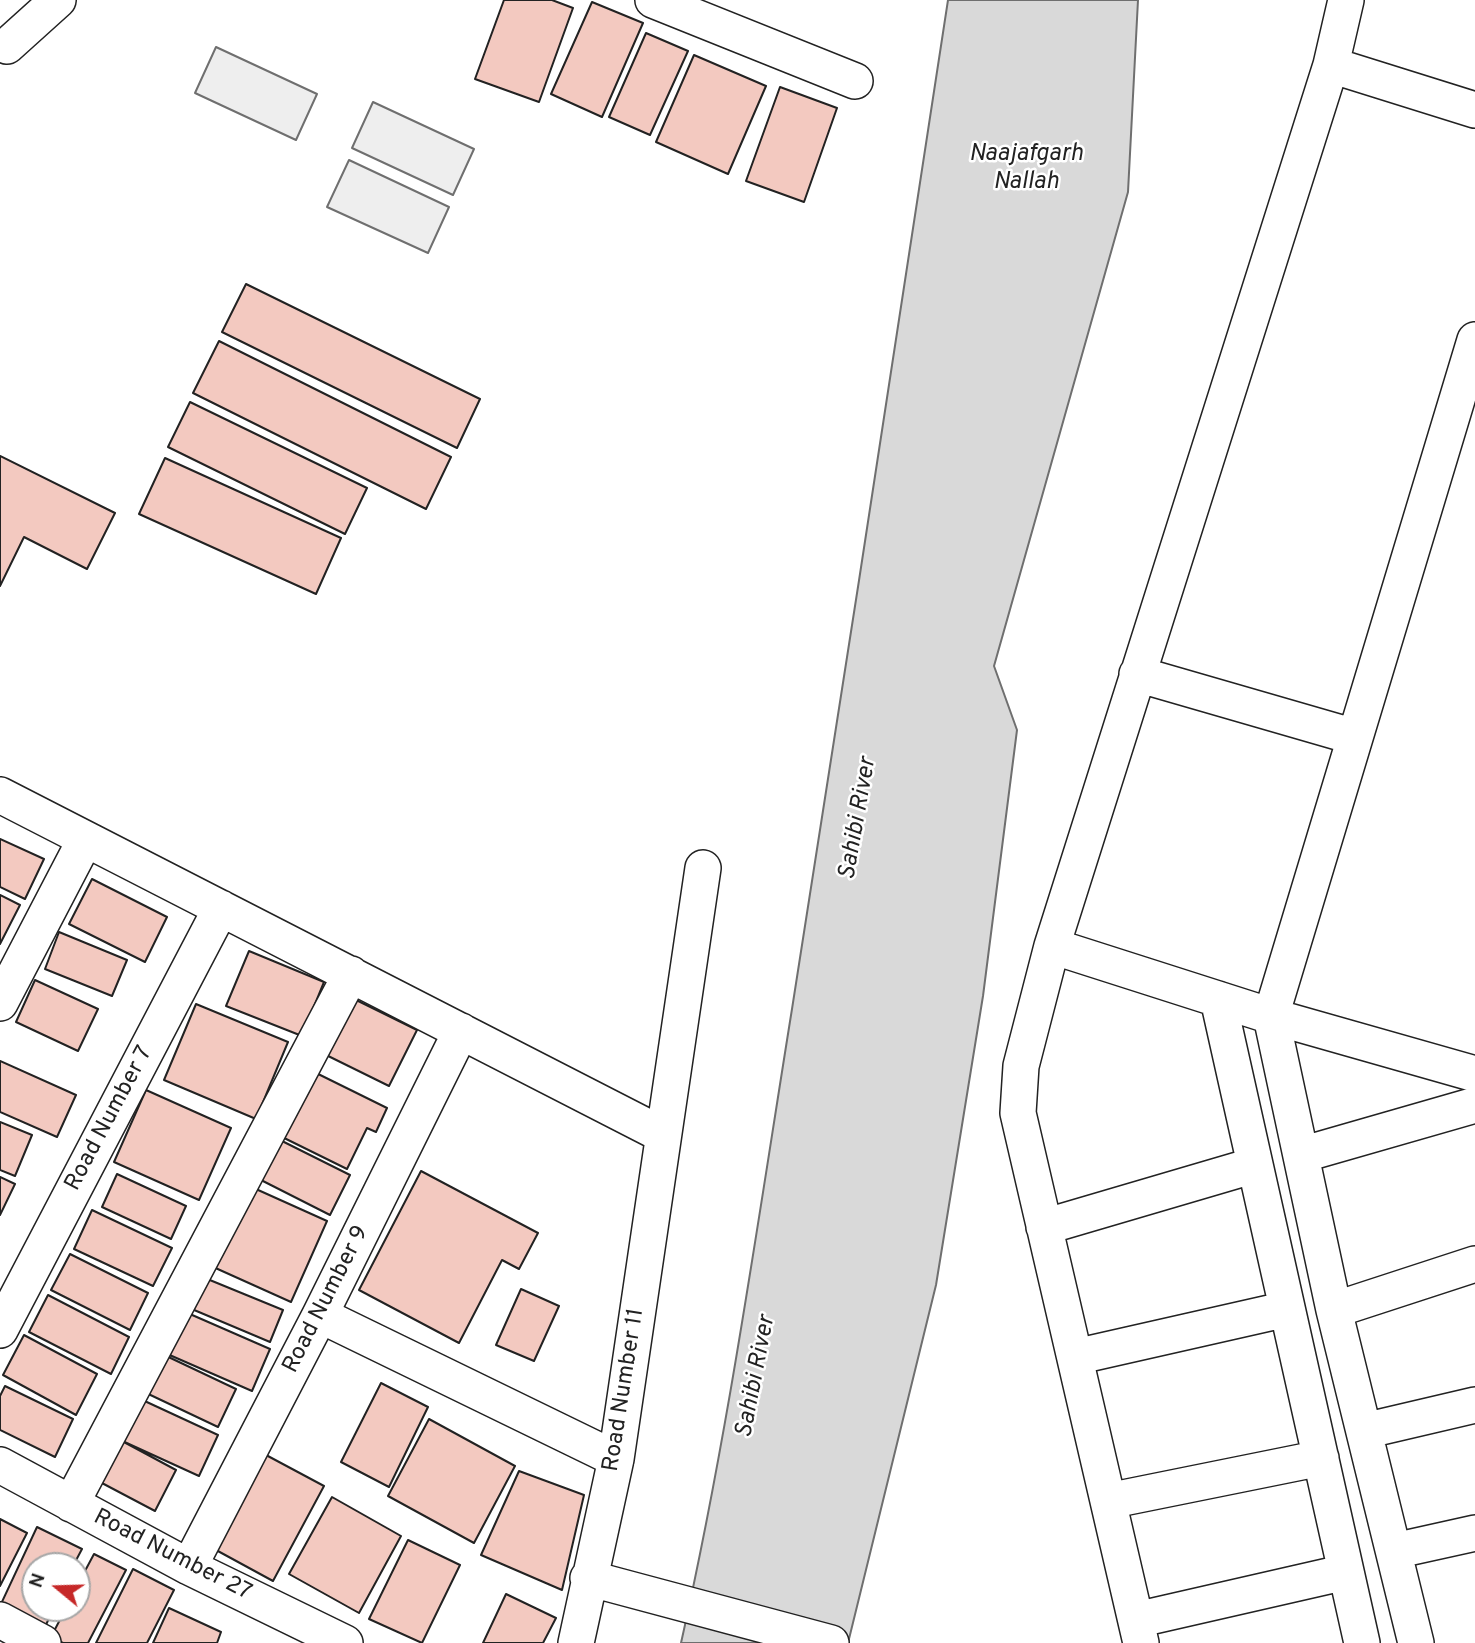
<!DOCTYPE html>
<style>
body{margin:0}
#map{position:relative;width:1475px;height:1643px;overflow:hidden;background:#fff;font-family:Overpass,sans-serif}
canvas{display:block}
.north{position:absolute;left:21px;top:1552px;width:70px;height:70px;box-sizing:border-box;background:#fff;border:2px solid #a7a7a7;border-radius:50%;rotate:289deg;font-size:19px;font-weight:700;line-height:28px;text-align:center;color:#222}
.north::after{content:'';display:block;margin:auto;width:24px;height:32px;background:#c62828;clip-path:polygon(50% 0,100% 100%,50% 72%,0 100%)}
</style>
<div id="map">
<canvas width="1475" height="1643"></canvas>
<div class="north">N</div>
</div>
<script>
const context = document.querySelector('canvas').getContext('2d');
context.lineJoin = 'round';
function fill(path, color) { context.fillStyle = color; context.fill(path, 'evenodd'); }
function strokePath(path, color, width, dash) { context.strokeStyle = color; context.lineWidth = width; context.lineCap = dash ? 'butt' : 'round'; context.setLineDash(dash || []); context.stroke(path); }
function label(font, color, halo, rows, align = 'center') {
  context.font = font + ' Overpass,sans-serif'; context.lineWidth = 5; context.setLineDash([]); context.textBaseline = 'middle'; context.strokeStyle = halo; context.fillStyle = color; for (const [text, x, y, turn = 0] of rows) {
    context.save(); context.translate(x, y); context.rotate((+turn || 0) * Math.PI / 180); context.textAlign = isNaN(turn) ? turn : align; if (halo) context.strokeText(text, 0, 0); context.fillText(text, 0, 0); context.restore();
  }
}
const green = new Path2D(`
 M216 47 317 94 296 140 195 93Z
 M373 102 474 149 453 195 352 148Z
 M349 160 449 207 428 253 327 207Z`);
fill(green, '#eee');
strokePath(green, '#6f6f6f', 2);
const water = new Path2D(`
 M948 0H1138L1128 192 994 666 1017 730 983 996 936 1285 848 1643H681C728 1434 758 1220 792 1009 845 673 897 336 948 0Z`);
fill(water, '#d9d9d9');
strokePath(water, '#6f6f6f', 2);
const building = new Path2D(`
 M504 0H552L573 8 539 102 475 79Z
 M592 2 643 23 602 117 551 94Z
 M646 33 688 51 650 135 609 117Z
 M694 55 766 86 728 174 656 142Z
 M780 87 837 108 804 202 746 181Z
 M246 284 480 399 457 448 222 332Z
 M219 341 451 457 426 509 193 393Z
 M190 402 367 488 345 534 168 447Z
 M0 456 115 513 87 569 24 537 0 586Z
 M165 458 341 538 316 594 139 514Z
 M0 839 44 859 25 899 0 887Z
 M92 879 167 917 145 962 69 924Z
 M0 895 20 905 0 944Z
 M59 932 127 960 112 996 45 969Z
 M249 951 324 982 302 1036 226 1006Z
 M35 980 98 1009 78 1051 16 1022Z
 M344 994 417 1030 389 1086 316 1050Z
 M196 1004 288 1042 256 1119 164 1080Z
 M0 1061 76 1095 57 1137 0 1112Z
 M304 1067 387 1108 376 1132 367 1128 347 1169 272 1132Z
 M146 1090 231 1128 199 1200 114 1162Z
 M0 1122 32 1135 15 1176 0 1170Z
 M276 1138 350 1175 330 1215 257 1178Z
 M421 1171 538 1233 519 1269 502 1260 459 1343 359 1290Z
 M117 1174 186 1206 171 1239 102 1207Z
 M0 1177 15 1184 0 1215Z
 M247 1185 327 1221 291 1302 211 1266Z
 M92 1210 172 1248 153 1286 74 1249Z
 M70 1254 148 1293 130 1330 51 1290Z
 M200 1276 283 1310 270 1342 187 1307Z
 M521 1289 559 1306 534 1361 496 1345Z
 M48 1295 129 1337 111 1374 29 1332Z
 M183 1311 270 1349 252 1391 165 1353Z
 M24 1335 97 1374 76 1415 3 1375Z
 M160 1353 236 1389 218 1427 142 1391Z
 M381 1383 428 1407 389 1487 341 1462Z
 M5 1386 73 1419 55 1457 0 1430V1396Z
 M136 1397 218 1435 199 1476 118 1439Z
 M429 1419 515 1466 474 1543 388 1496Z
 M122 1441 176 1470 155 1511 100 1482Z
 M266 1455 324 1486 273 1581 216 1550Z
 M519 1471 584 1495 562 1590 481 1555Z
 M332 1497 401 1536 359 1613 289 1574Z
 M0 1519 27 1533 0 1586Z
 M37 1527 82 1549 73 1566H35V1608H54L43 1631 0 1606Z
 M408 1540 460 1565 422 1643 369 1619Z
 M94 1554 126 1570 88 1643H63L51 1637 66 1608H77V1586Z
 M133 1569 174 1590 147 1643H96Z
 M506 1594 556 1618 543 1643H483Z
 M169 1608 221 1632 217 1643H153Z`);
fill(building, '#f3c9c0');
strokePath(building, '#222', 2);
const minor = new Path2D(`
 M653 0 855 81
 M7 46 58 0
 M1331 65 1475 110
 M1137 674 1355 737
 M0 795 663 1135
 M1052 946 1271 1016 1475 1074
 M1218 999 1362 1643
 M0 1003 85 840
 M1301 1155 1475 1105
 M1044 1227 1255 1165
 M1334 1310 1475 1264
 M320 1315 616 1459
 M0 1330 221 908
 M1075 1357 1287 1309
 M1364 1431 1475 1405
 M0 1465 189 1567 345 1643
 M1108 1501 1321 1458
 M71 1504 351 974
 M1394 1551 1475 1533
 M189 1567 320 1315 461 1031
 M588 1578 831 1643
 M0 1620 43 1643
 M1136 1620 1346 1572
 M576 1643 616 1459 703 868
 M1141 1643 1018 1113 1021 1066 1052 946 1331 65 1346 0
 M1416 1643 1334 1310 1271 1016 1475 340`);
strokePath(minor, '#222', 38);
strokePath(minor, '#fff', 35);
label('23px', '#222', '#fff', [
 ["Road Number 7",110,1119,-62],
 ["Road Number 9",327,1300,-63],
 ["Road Number 11",625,1390,-81],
 ["Road Number 27",172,1556,27]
]);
label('italic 24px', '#222', '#fff', [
 ["Naajafgarh",1026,155],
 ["Nallah",1026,183],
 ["Sahibi River",859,819,-80],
 ["Sahibi River",757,1377,-79]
]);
</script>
